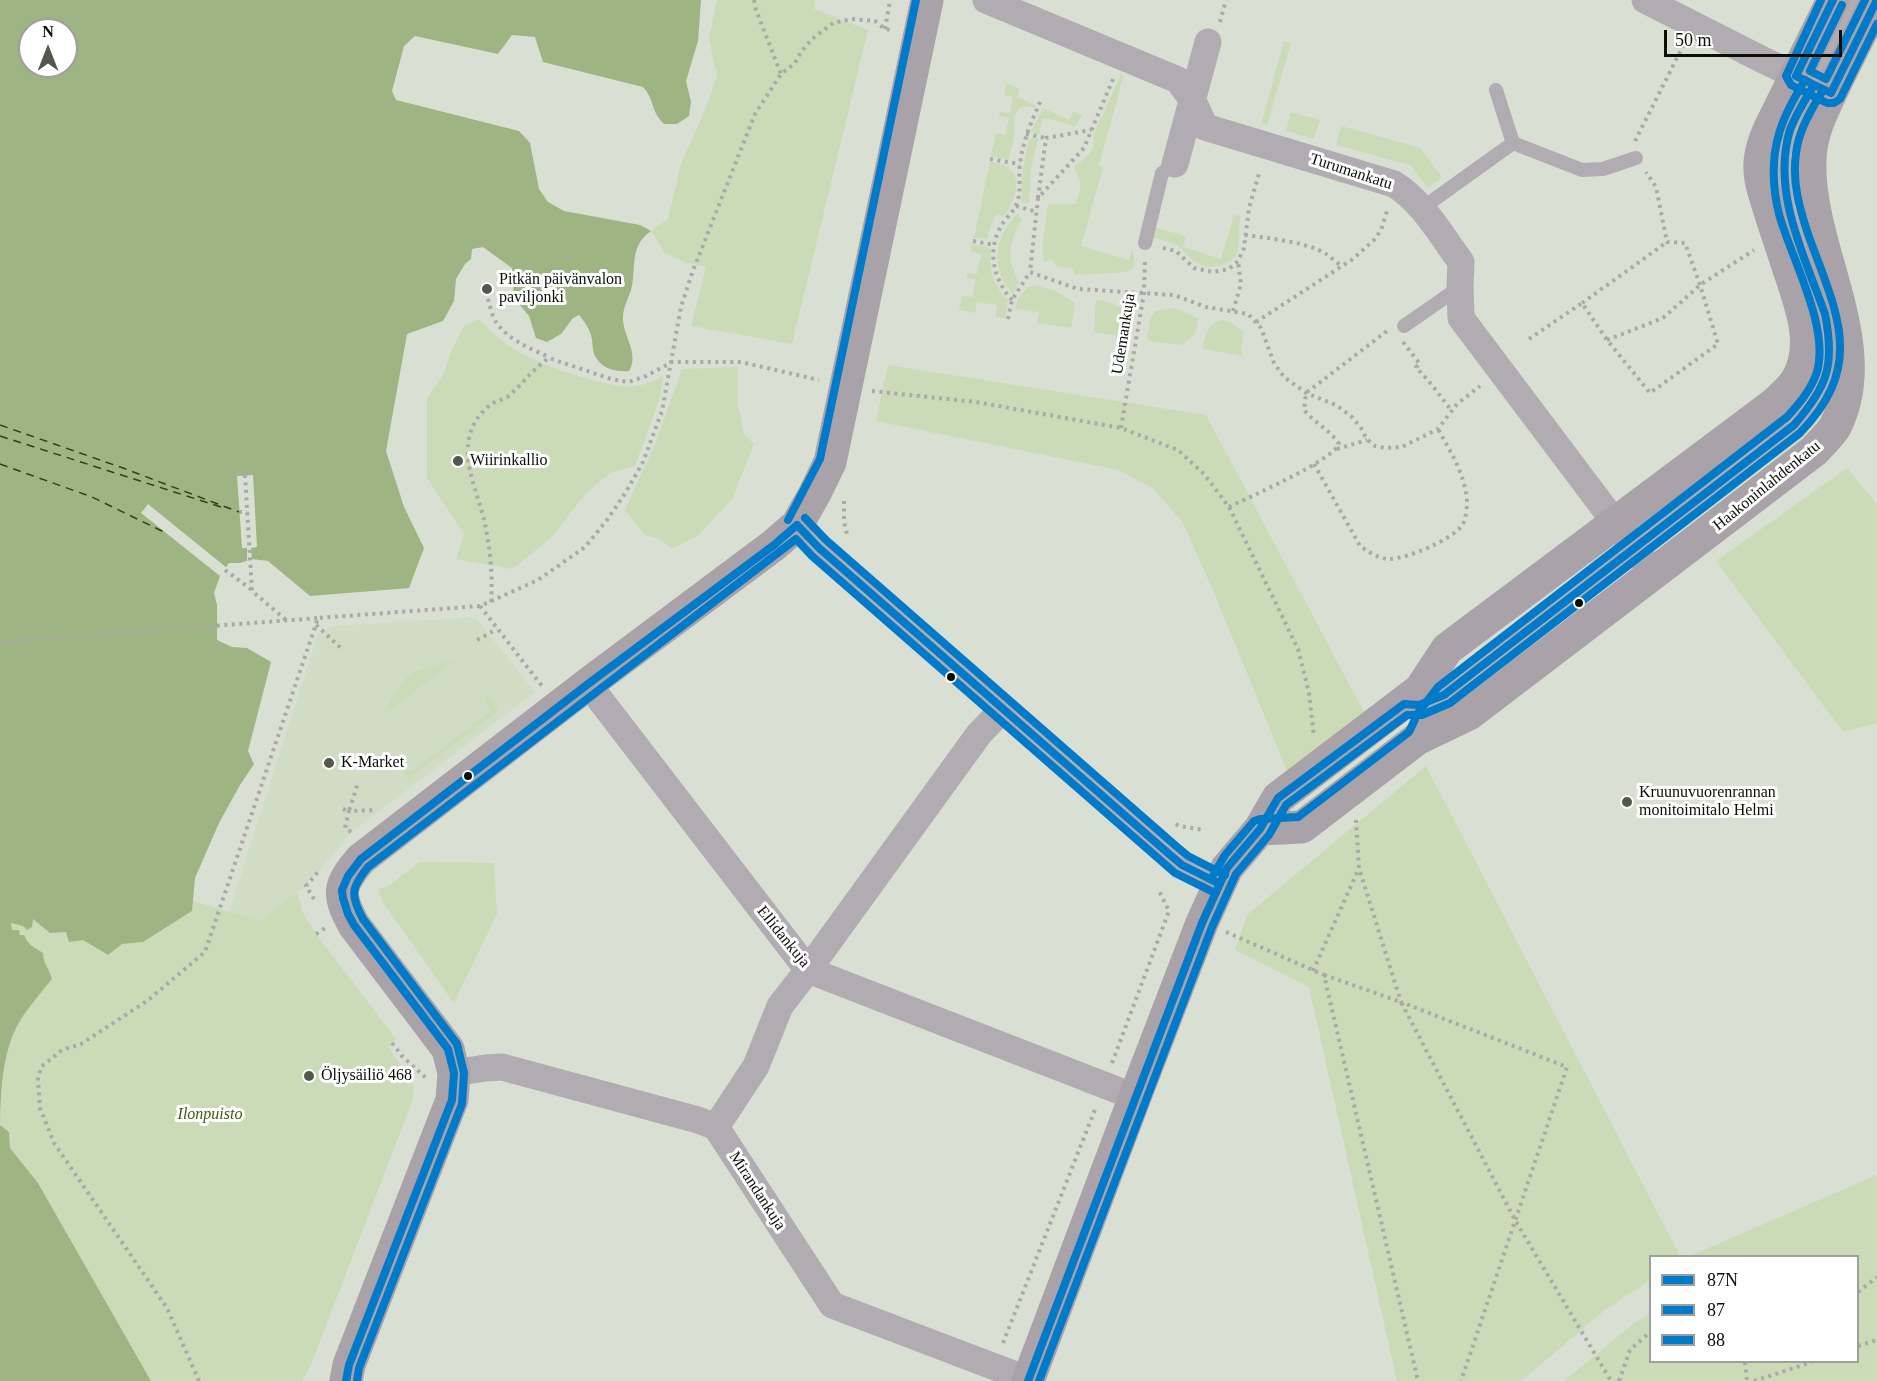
<!DOCTYPE html>
<meta charset="utf-8">
<style>
body{margin:0}
#map{position:relative;width:1877px;height:1381px;overflow:hidden;background:#d9dfd2;font-family:Georgia,serif}
canvas{display:block}
.legend{position:absolute;left:1649px;top:1255px;width:210px;height:108px;box-sizing:border-box;background:#fff;border:2px solid #9d9f9c;margin:0;padding:8px 10px;list-style:none;font-size:18px;color:#0b0e07}
.legend li{display:flex;align-items:center;gap:12px;height:30px}
.legend b{width:30px;border:2px solid #9d9f9c}
.north{position:absolute;left:18px;top:18px;width:60px;height:60px;box-sizing:border-box;background:#fff;border:2px solid #9d9f9c;border-radius:50%;rotate:0deg;font-size:16px;font-weight:700;line-height:24px;text-align:center;color:#0b0e07}
.north::after{content:'';display:block;margin:auto;width:21px;height:27px;background:#53574e;clip-path:polygon(50% 0,100% 100%,50% 72%,0 100%)}
.scale{position:absolute;left:1664px;top:30px;width:178px;height:27px;box-sizing:border-box;border:3px solid #0b0e07;border-top:0;padding-left:8px;font-size:18px;line-height:21px;white-space:nowrap;color:#0b0e07;-webkit-text-stroke:4px #fff;paint-order:stroke}
</style>
<div id="map">
<canvas width="1877" height="1381"></canvas>
<ul class="legend">
<li><b style="height:8px;background:#007ac9"></b>87N</li>
<li><b style="height:8px;background:#007ac9"></b>87</li>
<li><b style="height:8px;background:#007ac9"></b>88</li>
</ul>
<div class="north">N</div>
<div class="scale">50 m</div>
</div>
<script>
const context = document.querySelector('canvas').getContext('2d');
context.lineJoin = 'round';
function fill(path, color) { context.fillStyle = color; context.fill(path, 'evenodd'); }
function strokePath(path, color, width, dash) { context.strokeStyle = color; context.lineWidth = width; context.lineCap = dash ? 'butt' : 'round'; context.setLineDash(dash || []); context.stroke(path); }
function label(font, color, halo, rows, align = 'center') {
  context.font = font + ' Georgia,serif'; context.lineWidth = 6; context.setLineDash([]); context.textBaseline = 'middle'; context.strokeStyle = halo; context.fillStyle = color; for (const [text, x, y, turn = 0] of rows) {
    context.save(); context.translate(x, y); context.rotate((+turn || 0) * Math.PI / 180); context.textAlign = isNaN(turn) ? turn : align; if (halo) context.strokeText(text, 0, 0); context.fillText(text, 0, 0); context.restore();
  }
}
fill(new Path2D(`
 M1779 121 1805 133 1839 398 1809 435 1699 516 1682 496 1788 410 1800 392 1770 185Z
 M1594 562 1611 582 1597 594H1594L1499 667 1498 671 1481 684 1465 661 1482 648H1485L1579 576 1580 573Z
 M475 617 535 692 351 833 306 886 260 921 229 912 318 634 333 626Z`), '#d1dcc5');
fill(new Path2D(`
 M717 0H815L814 9 868 30 792 344 691 326 706 267 684 262 664 252 651 231 668 219 681 164 707 105 717 76 709 39Z
 M1284 41 1291 43 1267 125 1261 124Z
 M1121 74 1124 76 1119 89 1120 90 1099 165 1103 167 1081 246 1129 260 1133 247 1134 267 1128 272 1075 275 1074 269 1058 267 1050 259 1044 263 1042 249 1048 204H1076L1081 184 1074 168 1093 150 1094 134Z
 M1006 83 1020 89 1017 97 1035 105 1034 107H1021L1014 116V135L1009 159 991 156 996 133 1005 135 1009 118 999 116 1000 112 1010 113 1013 97 1004 95Z
 M1043 108 1069 120 1073 111 1082 115 1075 127 1061 122 1043 118 1039 134 1031 132Z
 M1291 112 1320 120 1314 139 1286 131Z
 M1341 126 1420 148 1442 177 1428 188 1410 165 1336 145Z
 M1029 138 1038 139 1031 169 1029 203 1021 202 1023 169Z
 M990 162C997 163 1007 165 1012 171 1022 184 1012 207 1003 217L997 213 991 225 987 239 974 237Z
 M1018 213 1022 220C1007 244 1007 258 1019 283L1013 294C988 268 995 237 1018 213Z
 M1234 215 1240 216C1239 227 1240 239 1238 249 1234 268 1209 271 1195 262 1189 258 1184 250 1178 246 1170 241 1159 240 1150 237L1153 227 1186 236 1183 247 1221 259Z
 M972 244 991 248C988 268 993 286 1008 300L1005 318 996 317 997 305 977 302 975 313 959 310 962 296 972 297 976 280 967 278V273L977 274 981 254 971 252Z
 M1034 285 1056 291 1075 303 1071 328 1037 323 1039 312 1015 309C1017 299 1024 288 1034 285Z
 M1096 300C1111 301 1122 307 1133 317L1131 338 1094 332Z
 M1175 308 1198 318 1195 334 1182 345 1149 341 1147 338 1151 317 1156 311Z
 M479 319C490 330 501 341 514 349 533 363 615 391 637 386 646 384 655 380 663 376L660 398 635 466 610 473 587 492 551 538 512 569 456 559 464 534 427 478V399L444 373 451 352 464 326Z
 M1222 320 1229 321 1244 332 1241 348 1243 356 1203 349C1205 334 1207 325 1222 320Z
 M888 365 1206 415 1364 712 1288 773 1212 588 1183 523 1154 489 1119 470 876 421Z
 M738 367V405L744 434 754 444 732 499 699 535 672 549 660 539 645 535 625 510 656 442 682 369Z
 M1847 468 1877 504V723L1843 732 1716 561Z
 M454 661 389 711 387 710C402 671 416 669 454 661Z
 M487 696 499 710 408 779 401 768 405 767 410 773 491 711 484 700Z
 M1426 766 1680 1256H1650V1280L1605 1310 1521 1381H1397L1309 987 1235 950 1247 915Z
 M419 862 494 863 497 914 454 1003 382 901 378 889 389 886Z
 M297 892 302 911 316 934 396 1039 388 1047 412 1081 414 1087 413 1099 312 1362 302 1381H151L38 1183 10 1148 9 1132 0 1125C1 1089 2 1047 23 1016 32 1003 42 991 52 978 49 974 40 952 38 950 32 944 28 946 24 936L12 930 11 922 23 926 32 919 83 940 108 955 122 944 143 942 192 911 193 901 260 921Z
 M1877 1175V1381H1564L1633 1324 1650 1313V1362H1858V1256H1690Z`), '#cbdbb7');
fill(new Path2D(`
 M0 0H701L698 41 686 81 691 102 689 116 677 124H664C650 110 655 100 643 87L543 62 535 37 512 35 498 54 415 36 404 46 392 91 396 100 519 131 530 143 539 189 548 202 564 211 640 225 651 231C630 246 636 264 632 286 630 296 623 306 623 317 622 335 640 353 629 371 614 372 601 369 594 354 592 348 593 341 591 335 589 328 584 321 579 315L573 318 561 334 547 342 536 338 529 316 514 298 512 268 483 247 472 249 471 259 465 264 456 279 454 301 443 321 407 334 386 451 404 507 424 548 409 588 310 596 268 561 252 559 240 563H229L220 576 214 593 217 605V640L232 647 247 648 271 662 248 751 254 764 240 785 219 823 195 878 192 911 143 942 122 944 108 955 83 940 69 942 66 932 50 933 33 919 32 927 27 930 23 926 11 923 12 930H19L20 935H24C28 945 34 947 43 953 43 963 49 968 52 979 42 991 32 1003 23 1016 2 1047 1 1089 0 1125L9 1132 10 1148 38 1183 151 1381H0ZM30 30H66V66H30Z`), '#9eb482');
fill(new Path2D(`
 M253 475 257 547 251 548 252 559 247 561V548H242L237 476Z
 M148 504 227 568 220 576 141 513Z`), '#d9dfd2');
strokePath(new Path2D(`
 M0 425 123 468 239 512
 M0 436 221 507
 M0 464 92 497 166 533`), '#2f4211', 1.5, [8, 6]);
strokePath(new Path2D(`
 M754 0 756 10 781 74
 M1220 22 1226 0
 M885 29 890 0
 M1113 79 1084 148 1038 198 1030 272 1078 289 1174 295 1206 307 1248 314 1261 328 1274 363 1284 377 1306 393 1336 405 1352 417 1361 428 1366 438 1375 446 1385 448 1402 447 1438 429 1457 404 1480 386
 M1026 134 1046 138
 M1635 141 1683 46
 M990 159 1020 164
 M1038 198 1046 138 1091 130
 M1016 206 1037 212
 M1245 235C1267 238 1308 242 1326 254 1331 257 1336 262 1341 266
 M973 241 994 245
 M1163 248 1176 251 1194 268 1213 272 1229 269 1238 261 1244 248 1249 208 1260 170
 M488 299C490 306 492 316 496 322 507 339 531 349 549 357
 M1012 300C994 280 987 253 1000 228 1004 219 1013 213 1016 205 1022 193 1018 177 1020 164 1023 140 1032 120 1042 98
 M1582 303 1667 242
 M1233 311 1241 284 1238 261
 M1008 319 1012 300 1030 272
 M1256 322 1353 259 1375 239 1381 230 1388 208
 M1529 339 1582 303 1607 340 1650 393 1718 344 1700 285 1685 243 1667 242 1656 187 1646 172
 M1607 340 1663 318 1700 285 1754 250
 M1403 342 1420 364 1416 367 1432 385 1451 410
 M872 391 976 402 1121 428 1178 450 1204 474 1229 507 1298 649 1309 693 1314 737
 M1121 428 1144 293 1145 259
 M1337 449 1367 440
 M1314 464 1360 546C1369 552 1379 559 1389 559 1407 559 1454 539 1463 524 1466 518 1467 507 1467 501 1465 474 1450 451 1438 429
 M245 475 252 591 286 620
 M844 501V522L848 538
 M1229 507C1249 497 1332 461 1339 444 1330 430 1315 423 1304 410L1306 393 1387 331
 M239 512H247
 M225 570 252 590
 M491 602C493 573 490 547 484 520 476 486 456 452 477 419 480 414 488 406 493 403 499 400 505 399 510 395 524 382 534 368 549 358L611 379 629 382 646 376 672 362H741L819 380
 M480 606 542 686
 M316 625 342 649
 M477 640 497 629
 M0 642 318 618
 M343 809 349 811 358 783
 M1356 820 1359 868 1401 1002 1567 1067 1461 1381
 M1176 824 1179 826 1204 830
 M351 832 345 828 349 811 376 810
 M314 899 306 886 318 872
 M1226 932 1324 975 1418 1381
 M316 934 325 928
 M1313 971 1359 868
 M1324 975 1401 1002 1515 1220 1611 1381
 M392 1043 402 1056 426 1078
 M1112 1063 1169 911 1159 891
 M1858 1292 1877 1277
 M1003 1343 1096 1107
 M1858 1346 1877 1340
 M1745 1362 1747 1381
 M199 1381 167 1308 54 1143 40 1108 38 1079 41 1067 62 1050 81 1044 147 1001 205 952 318 618 480 606 538 580 585 547 607 520 626 492 643 462 662 411 681 307 692 273 755 114 781 74 795 63 801 52 812 39 833 23 852 19 875 21 885 29 892 30
 M1619 1381 1630 1350 1650 1332
 M1754 1381 1812 1362`), '#aaa9a8', 4, [3, 4.5]);
strokePath(new Path2D(`
 M1496 90 1513 143 1582 170 1603 169 1636 158
 M1421 209 1513 143
 M1145 243 1162 173 1175 164
 M1404 326 1460 287
 M1418 705 1444 695 1794 425C1804 414 1816 402 1822 388 1840 351 1824 312 1812 277 1804 255 1797 233 1789 211L1786 196 1784 174V155L1789 135 1796 116 1814 85 1855 0`), '#b1acb2', 14);
strokePath(new Path2D(`
 M986 0 1178 80 1193 101 1205 127 1394 184C1423 202 1441 235 1461 262L1460 287 1461 318 1653 573
 M1645 0 1759 58 1831 93
 M1175 164 1208 42
 M797 525 819 548 1169 854 1182 865 1220 884
 M588 684 808 970 1135 1097
 M454 1073 485 1068 502 1067 698 1120 716 1127 832 1305 1032 1381
 M716 1127 756 1066 780 1006 808 970 979 734 1003 709`), '#b1acb2', 27);
strokePath(new Path2D(`
 M1260 829 1302 827 1417 739 1469 714 1814 451C1821 443 1829 436 1835 427 1877 345 1806 247 1810 159 1811 129 1826 104 1838 78 1851 52 1864 26 1877 0
 M346 1381 349 1365 452 1100 454 1073 448 1049 354 925C337 894 338 886 361 859L588 684 774 545 797 525 815 493 830 462 927 0
 M1028 1381 1135 1097 1202 923 1227 868 1260 829 1278 798 1420 690 1447 649 1773 405C1782 397 1792 389 1798 378 1818 342 1798 298 1787 263 1779 239 1771 216 1764 192 1757 169 1759 152 1769 130L1833 0`), '#a9a2a9', 33);
strokePath(new Path2D(`
 M1833 0 1796 76 1831 93 1877 0
 M346 1381 349 1365 452 1100 454 1073 448 1049 354 925 348 914 343 898 342 890 348 876 361 859 588 684 774 545 797 525 819 548 1169 854 1182 865 1220 884
 M1028 1381 1202 923 1227 868 1260 829 1278 798 1404 704 1419 705 1444 695 1794 425C1828 386 1835 365 1825 314 1805 257 1771 192 1790 130 1796 114 1805 100 1814 85`), '#007ac9', 8);
strokePath(new Path2D(`
 M1821 0 1786 76 1791 85 1827 103H1834L1840 99 1877 24
 M357 1381 359 1368 462 1104 464 1073 457 1044 363 919C350 895 351 888 368 867L796 539 812 556 1175 873 1215 893
 M1039 1381 1212 927 1236 874 1269 835 1286 805 1407 715H1422L1450 703 1800 433C1867 364 1836 312 1808 234 1799 207 1792 182 1796 153 1799 129 1811 111 1823 90`), '#007ac9', 8);
strokePath(new Path2D(`
 M1842 5 1810 71 1826 79 1865 0
 M805 518 826 540 1176 846 1188 856 1225 875
 M788 520 820 459 916 0
 M1211 879 1225 855 1254 821 1260 819 1298 817 1409 732 1418 713 1438 687 1787 417C1799 404 1811 390 1817 372 1830 327 1791 258 1779 214 1775 198 1773 180 1774 164 1775 132 1789 106 1805 80`), '#007ac9', 8);
for (const [x, y, r, color] of [
 [487,289,6,"#53574e"],
 [458,461,6,"#53574e"],
 [1579,603,5,"#0b0e07"],
 [951,677,5,"#0b0e07"],
 [329,763,6,"#53574e"],
 [468,776,5,"#0b0e07"],
 [1627,802,6,"#53574e"],
 [309,1076,6,"#53574e"]
]) { const dot = new Path2D(); dot.arc(x, y, r, 0, 2 * Math.PI); context.fillStyle = color; context.fill(dot); strokePath(dot, '#fff', 2); }
label('16px', '#0b0e07', '#fff', [
 ["Turumankatu",1351,172,18],
 ["Udemankuja",1124,334,-81],
 ["Haakoninlahdenkatu",1767,486,-39],
 ["Ellidankuja",783,937,51],
 ["Mirandankuja",757,1191,57]
]);
label('16px', '#0b0e07', '#fff', [
 ["Pitkän päivänvalon",499,280],
 ["paviljonki",499,298],
 ["Wiirinkallio",470,461],
 ["K-Market",341,763],
 ["Kruunuvuorenrannan",1639,793],
 ["monitoimitalo Helmi",1639,811],
 ["Öljysäiliö 468",321,1076]
], 'left');
label('italic 16px', '#3e5810', '#fff', [
 ["Ilonpuisto",210,1115]
]);
</script>
